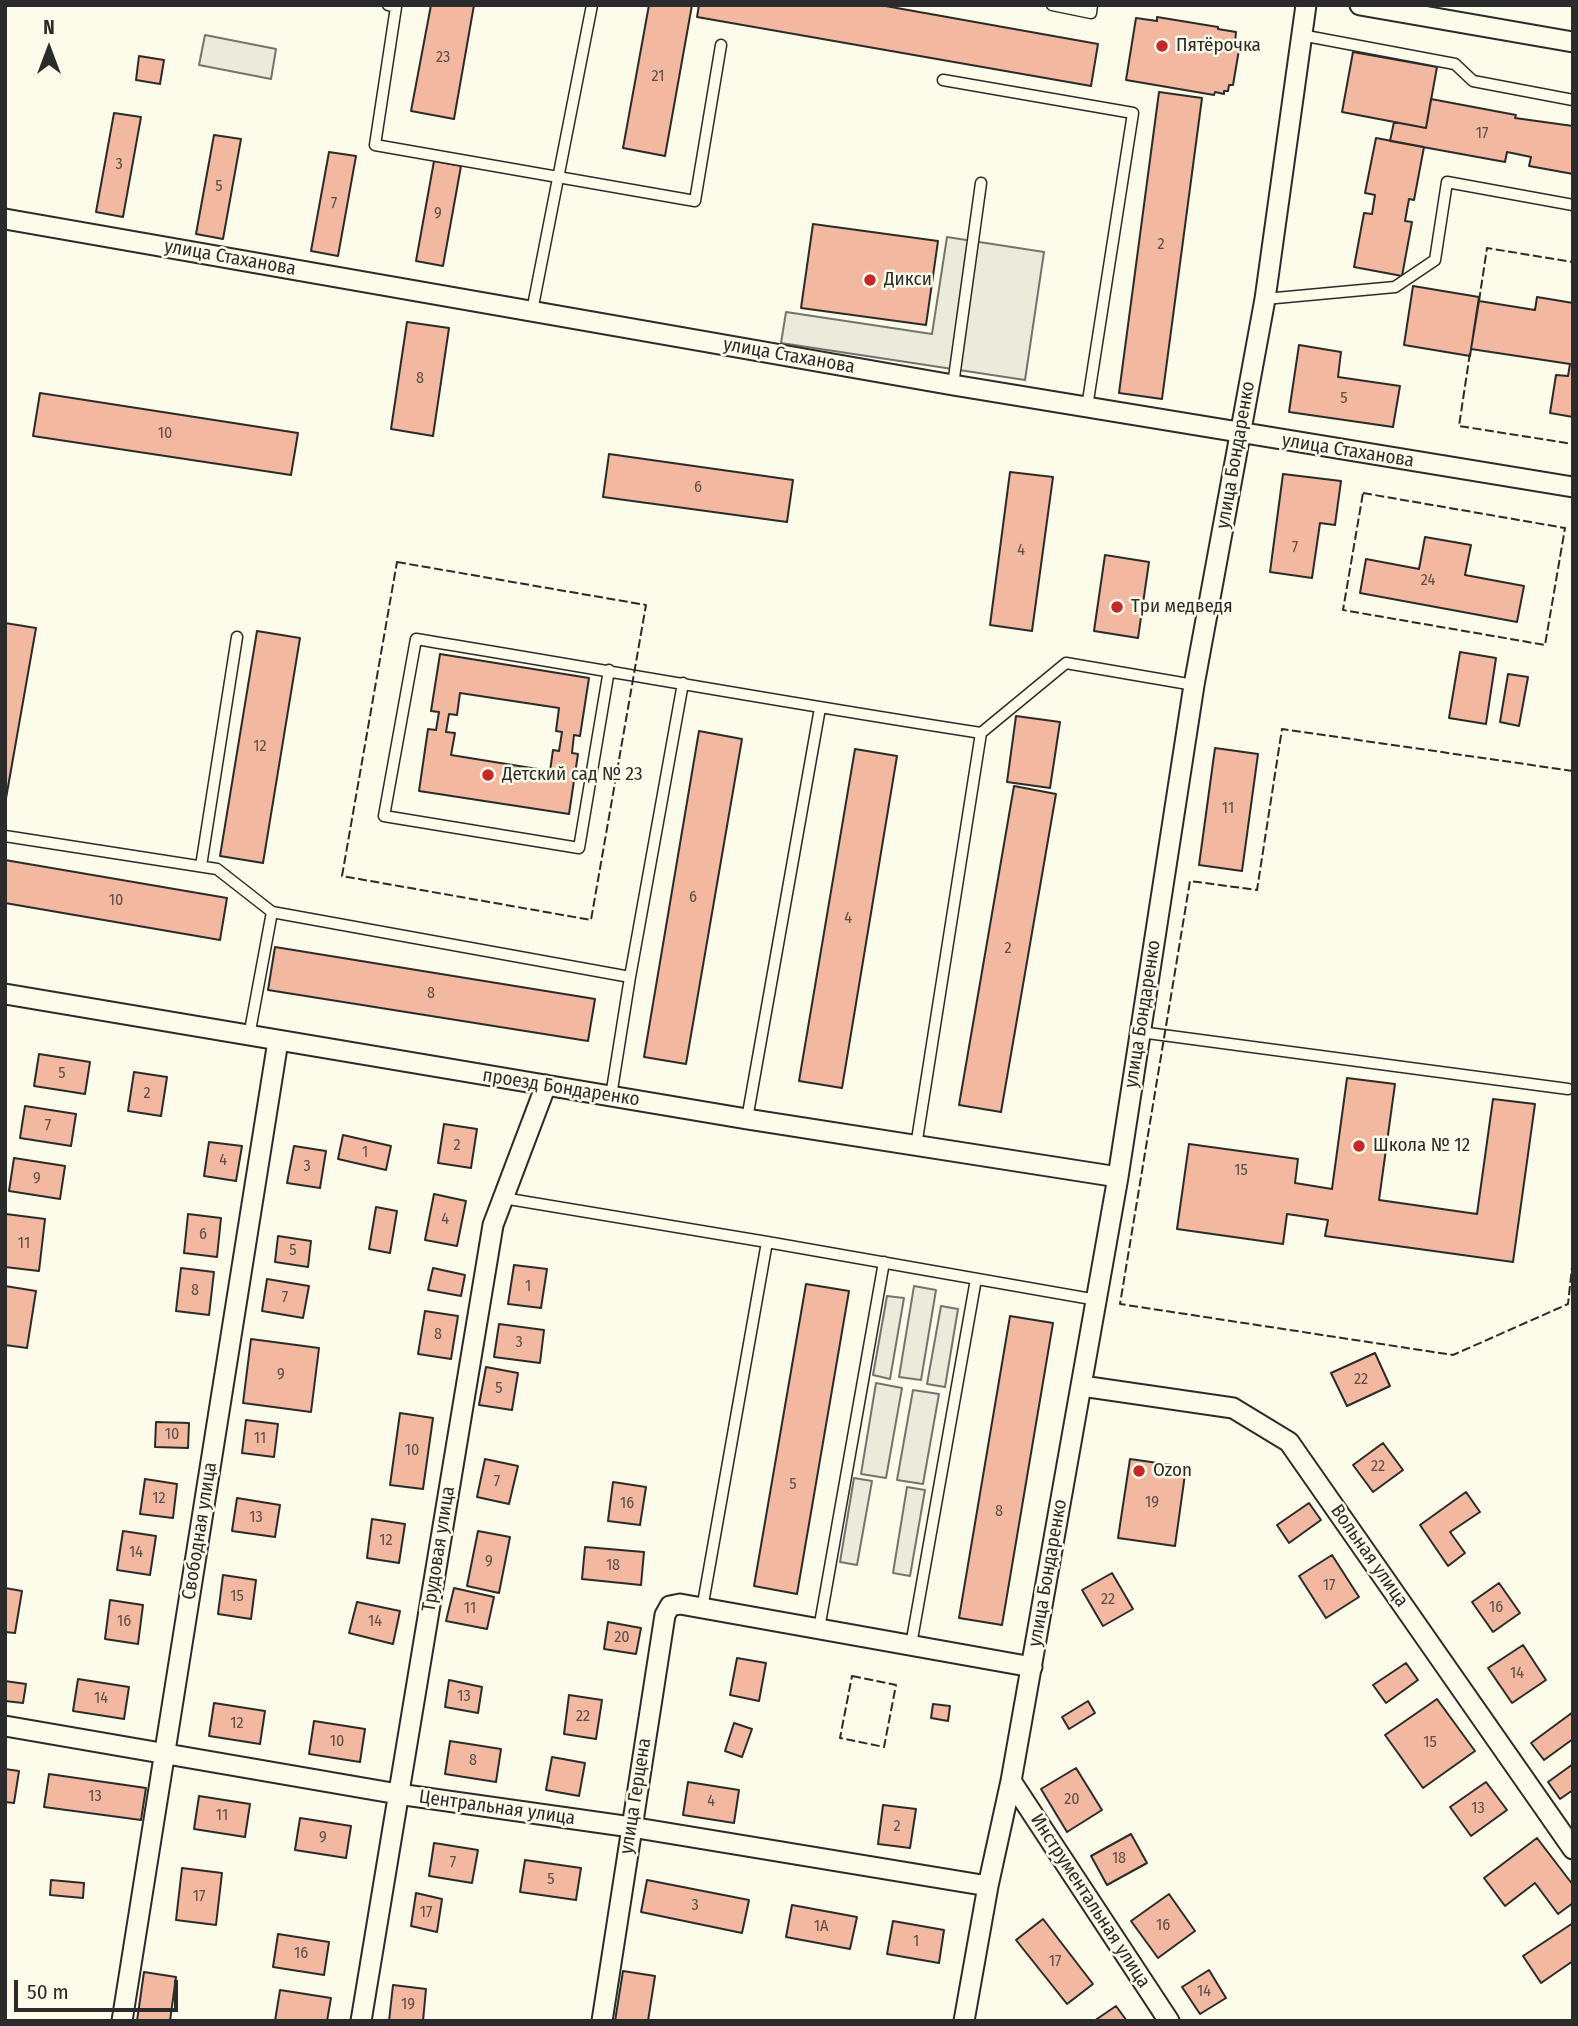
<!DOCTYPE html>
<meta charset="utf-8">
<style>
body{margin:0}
#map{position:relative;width:1578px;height:2026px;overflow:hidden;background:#fdfbea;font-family:"Fira Sans Condensed",sans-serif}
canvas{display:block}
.frame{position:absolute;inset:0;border:7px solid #2b2b2b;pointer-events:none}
.north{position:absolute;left:14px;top:14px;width:70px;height:70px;-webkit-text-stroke:5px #fdfbea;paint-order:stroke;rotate:0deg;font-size:19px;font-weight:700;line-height:28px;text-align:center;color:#2b2b2b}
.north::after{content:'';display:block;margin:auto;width:24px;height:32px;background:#2b2b2b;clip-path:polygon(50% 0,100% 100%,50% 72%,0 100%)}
.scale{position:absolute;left:14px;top:1980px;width:164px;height:32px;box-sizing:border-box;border:4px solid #2b2b2b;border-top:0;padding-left:9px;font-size:21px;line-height:24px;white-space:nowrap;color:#2b2b2b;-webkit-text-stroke:5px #fdfbea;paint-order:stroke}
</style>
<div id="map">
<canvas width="1578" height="2026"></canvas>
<div class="frame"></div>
<div class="north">N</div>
<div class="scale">50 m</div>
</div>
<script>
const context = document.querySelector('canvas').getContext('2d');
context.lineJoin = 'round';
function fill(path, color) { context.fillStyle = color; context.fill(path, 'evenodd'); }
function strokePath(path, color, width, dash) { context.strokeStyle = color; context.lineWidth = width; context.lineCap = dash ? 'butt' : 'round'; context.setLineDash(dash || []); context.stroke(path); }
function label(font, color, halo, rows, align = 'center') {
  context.font = font + ' "Fira Sans Condensed",sans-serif'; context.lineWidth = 5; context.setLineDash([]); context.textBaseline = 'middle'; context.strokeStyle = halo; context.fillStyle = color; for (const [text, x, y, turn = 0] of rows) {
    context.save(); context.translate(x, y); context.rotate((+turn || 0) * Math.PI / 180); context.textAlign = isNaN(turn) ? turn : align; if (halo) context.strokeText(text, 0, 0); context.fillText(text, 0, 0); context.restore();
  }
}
const green = new Path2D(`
 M205 35 276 49 271 79 199 65Z
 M914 1286 936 1290 921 1380 899 1377Z
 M876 1383 902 1388 886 1478 861 1474Z
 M913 1390 939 1394 923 1484 897 1480Z`);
fill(green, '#ecebdb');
strokePath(green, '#74746e', 2);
const parking = new Path2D(`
 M947 237 1044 252 1025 380 781 343 786 312 932 334Z
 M887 1296 904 1298 890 1379 873 1375Z
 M941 1306 958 1309 945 1387 927 1384Z
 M854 1478 872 1481 857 1565 840 1562Z
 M907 1487 925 1490 910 1576 893 1573Z`);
fill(parking, '#eceadb');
strokePath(parking, '#74746e', 2);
const building = new Path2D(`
 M431 5H474L454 119 411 111Z
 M649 5H692L665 156 623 148Z
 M699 5H880L1098 44 1091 86 697 17Z
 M1157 17 1218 27V29L1236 32 1235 43 1240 44 1233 85H1229L1228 91H1224V94L1215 92 1214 95 1126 80 1136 18 1157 21Z
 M1353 52 1437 67 1426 128 1342 112Z
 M139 56 164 60 160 84 136 80Z
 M1159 92 1202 98 1162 399 1119 393Z
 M1431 99 1516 115 1515 118 1573 126V174L1529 166 1531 157 1507 152 1505 162 1390 141 1394 122 1426 128Z
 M114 113 141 117 123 217 96 212Z
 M214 135 241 139 223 239 196 234Z
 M1376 138 1424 147 1414 200 1409 199 1405 221 1412 222 1402 276 1354 267 1364 213 1372 214 1375 195 1365 193Z
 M329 152 356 156 338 256 311 251Z
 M434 161 461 166 443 266 416 261Z
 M813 224 938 241 926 325 801 308Z
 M1413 286 1479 297 1470 356 1404 345Z
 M1537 297 1573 303V417L1550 413 1556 375 1568 376 1570 364 1471 349 1479 301 1535 310Z
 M407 322 449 328 433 436 391 429Z
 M1299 345 1341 352 1338 377 1400 386 1393 427 1289 412Z
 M40 393 298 433 291 475 33 436Z
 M609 454 793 480 787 522 603 497Z
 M1010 472 1053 477 1032 631 990 625Z
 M1283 474 1341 481 1335 525 1320 523 1312 578 1270 572Z
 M1425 537 1471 545 1465 575 1524 586 1517 622 1360 593 1366 559 1419 569Z
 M1105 555 1149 562 1138 638 1094 631Z
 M5 623 36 628 5 804Z
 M257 631 300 638 263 863 220 856Z
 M1460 652 1496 658 1486 724 1449 718Z
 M440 654 589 678 580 736 574 735 572 753 578 754 569 814 419 791 428 729 436 730 439 712 431 711ZM460 693 559 708 556 731 562 732 559 751 553 750 550 771 451 755 455 733 446 732 449 714 457 715Z
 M1508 674 1528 677 1519 726 1500 722Z
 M1016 716 1060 722 1050 788 1007 782Z
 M699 731 742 739 686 1064 644 1057Z
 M1215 748 1258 754 1242 871 1199 865Z
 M855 749 897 756 842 1088 799 1081Z
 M1014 786 1056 794 1001 1112 959 1105Z
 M5 860 227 898 220 940 5 903Z
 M275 947 595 999 588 1041 268 990Z
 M39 1054 90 1062 85 1094 34 1086Z
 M134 1072 167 1077 161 1116 128 1111Z
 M1347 1078 1395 1084 1379 1200 1477 1214 1493 1099 1535 1104 1513 1262 1325 1236 1328 1220 1287 1214 1283 1244 1177 1229 1189 1144 1298 1159 1295 1183 1332 1189Z
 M25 1106 76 1114 71 1146 20 1138Z
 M444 1124 477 1129 471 1168 438 1163Z
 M343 1135 391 1146 386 1170 338 1159Z
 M209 1142 242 1146 236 1181 204 1176Z
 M294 1146 326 1151 320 1188 287 1183Z
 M14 1158 65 1166 60 1199 9 1191Z
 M434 1194 466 1201 457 1246 425 1240Z
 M376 1207 397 1211 390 1253 369 1249Z
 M6 1214 45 1219 39 1271 5 1267Z
 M188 1214 221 1218 217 1257 184 1253Z
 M278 1236 311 1241 308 1267 275 1262Z
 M514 1265 547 1269 541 1308 508 1304Z
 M181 1268 214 1272 209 1315 176 1311Z
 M433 1268 465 1275 461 1296 428 1290Z
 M267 1279 309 1286 303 1318 262 1311Z
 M806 1284 849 1291 797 1594 754 1586Z
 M5 1286 36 1291 27 1348 5 1345Z
 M425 1311 458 1316 451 1359 418 1354Z
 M1010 1316 1053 1323 1002 1625 959 1618Z
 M499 1324 544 1330 540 1363 494 1357Z
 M251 1339 319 1348 311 1412 243 1403Z
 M1375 1353 1390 1386 1347 1406 1331 1373Z
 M486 1367 518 1373 512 1410 479 1405Z
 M400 1413 433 1418 423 1489 390 1485Z
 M246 1420 278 1424 274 1457 242 1453Z
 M156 1422 189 1423 188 1448 155 1447Z
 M1383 1443 1403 1470 1373 1492 1353 1465Z
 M485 1459 518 1466 509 1504 477 1497Z
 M1130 1459 1186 1467 1175 1546 1118 1538Z
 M145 1479 177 1484 173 1518 140 1514Z
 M613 1482 646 1487 640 1525 608 1521Z
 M1466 1492 1480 1512 1450 1532 1465 1553 1448 1566 1420 1525Z
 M237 1498 280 1505 275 1537 232 1531Z
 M1309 1503 1321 1520 1289 1543 1277 1525Z
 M372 1519 405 1524 399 1563 367 1558Z
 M123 1531 156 1536 150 1575 117 1570Z
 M478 1531 510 1537 499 1593 467 1586Z
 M585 1547 644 1552 641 1585 582 1579Z
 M1332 1555 1359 1597 1326 1618 1299 1576Z
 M1112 1573 1133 1609 1103 1626 1082 1590Z
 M223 1575 256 1580 251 1619 218 1614Z
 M1499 1583 1520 1613 1493 1632 1472 1602Z
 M5 1588 22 1591 15 1633 5 1632Z
 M454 1588 494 1597 487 1629 446 1621Z
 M110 1600 143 1605 138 1644 105 1639Z
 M357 1602 400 1611 393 1644 349 1633Z
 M608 1622 641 1628 636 1654 604 1649Z
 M1523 1645 1546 1680 1512 1703 1488 1668Z
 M737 1658 766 1663 759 1701 730 1695Z
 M1406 1663 1418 1680 1386 1703 1373 1685Z
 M78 1679 129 1687 124 1719 73 1711Z
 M449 1680 482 1687 478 1713 445 1707Z
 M5 1681 26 1684 23 1703 5 1701Z
 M569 1695 602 1700 596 1739 564 1734Z
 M1437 1699 1475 1751 1423 1788 1385 1735Z
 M1088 1701 1095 1713 1069 1729 1062 1717Z
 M214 1703 265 1711 260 1744 209 1736Z
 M933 1704 950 1706 948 1721 931 1718Z
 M1573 1712V1739L1544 1760 1531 1743Z
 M314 1721 365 1729 360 1762 309 1754Z
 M734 1723 752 1729 742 1757 725 1751Z
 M450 1741 501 1749 496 1782 445 1774Z
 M552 1757 585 1763 579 1796 546 1790Z
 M1573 1764V1790L1560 1799 1548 1782Z
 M1076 1768 1102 1810 1067 1832 1041 1789Z
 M5 1769 19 1771 14 1803 5 1802Z
 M49 1774 146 1788 141 1820 44 1807Z
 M688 1782 739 1790 734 1823 683 1815Z
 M1486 1782 1507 1810 1471 1836 1450 1807Z
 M199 1796 250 1804 245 1837 194 1829Z
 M883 1805 916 1809 910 1848 878 1844Z
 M300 1818 351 1826 346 1858 295 1850Z
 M1131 1834 1147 1863 1107 1885 1091 1856Z
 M1537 1838 1573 1885V1903L1558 1914 1535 1883 1505 1906 1484 1878Z
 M434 1843 478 1850 472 1883 429 1876Z
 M525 1860 581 1868 576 1900 520 1892Z
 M182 1868 222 1873 216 1925 176 1920Z
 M51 1880 84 1883 83 1898 50 1895Z
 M647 1880 749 1900 742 1933 641 1912Z
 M416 1893 442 1899 437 1932 411 1926Z
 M1169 1894 1195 1931 1158 1958 1131 1921Z
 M792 1905 857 1917 850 1949 786 1937Z
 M1043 1919 1093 1984 1067 2004 1016 1940Z
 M893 1921 944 1930 939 1963 887 1954Z
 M1573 1923V1961L1541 1983 1523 1956Z
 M278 1934 329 1942 324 1975 273 1967Z
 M1209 1970 1226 1998 1200 2014 1182 1987Z
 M623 1971 655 1976 648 2021H615Z
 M144 1972 176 1977 170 2021H137Z
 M393 1985 426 1989 423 2021H389Z
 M280 1990 331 1998 327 2021H275Z
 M1116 2006 1127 2021H1094Z`);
fill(building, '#f2b8a0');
strokePath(building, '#2b2b2b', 2);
const lane = new Path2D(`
 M388 5 396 7 375 145 695 201 721 45
 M1052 5 1091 13 1092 5
 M1301 35 1455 64 1473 81 1573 100
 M943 80 1133 113 1087 407
 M1265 299 1395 287 1435 260 1447 182 1573 205
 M532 311 592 5
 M953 385 981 183
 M609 670 579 848 384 816 416 639C605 670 792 704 981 733L1066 663 1194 685
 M5 836 217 869 272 912 630 977 611 1096
 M201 866 237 637
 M630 977 683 683
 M1140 1032 1568 1089
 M249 1036 272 912
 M747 1119 820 708
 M916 1146 981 733
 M503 1198 767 1242
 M702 1609 767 1242 1097 1300
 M819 1629 884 1262
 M911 1645 976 1279`);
const street = new Path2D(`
 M1360 5 1573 42
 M5 219 953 385 1573 487
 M5 994 747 1119 1118 1177
 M1082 1386 1233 1408 1289 1442 1573 1849
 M5 1726 398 1794 631 1827 988 1886
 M1011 1781 1169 2021
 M122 2021 278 1041
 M361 2021 493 1225 546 1085
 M602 2021 665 1615 670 1606 680 1604 1032 1667
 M964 2021 988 1886 1011 1781 1118 1177 1194 685 1265 299 1306 5`);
strokePath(lane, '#2b2b2b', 13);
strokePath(street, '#2b2b2b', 23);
strokePath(lane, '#fdfbea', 10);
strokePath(street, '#fdfbea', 19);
strokePath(new Path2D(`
 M1479 301 1487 248 1573 262
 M1470 353 1459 426 1573 444
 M1363 493 1565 528 1545 645 1343 610Z
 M397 562 646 605 591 920 342 876Z
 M1573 771 1282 729 1257 890 1190 881 1120 1304 1453 1355 1568 1304 1573 1258
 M852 1676 896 1685 884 1747 840 1738Z`), '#2b2b2b', 2, [9, 3.5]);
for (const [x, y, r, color] of [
 [1162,46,7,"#c62828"],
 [870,280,7,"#c62828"],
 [1117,607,7,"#c62828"],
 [488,775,7,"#c62828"],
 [1359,1146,7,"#c62828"],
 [1139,1471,7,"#c62828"]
]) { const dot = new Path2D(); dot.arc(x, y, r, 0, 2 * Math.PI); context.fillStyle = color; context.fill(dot); strokePath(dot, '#fdfbea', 2.5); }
label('16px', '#5d4e48', null, [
 ["23",443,58],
 ["21",658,77],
 ["17",1482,134],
 ["3",119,165],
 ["5",219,187],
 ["7",334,204],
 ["9",438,214],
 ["2",1161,245],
 ["8",420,379],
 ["5",1344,399],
 ["10",165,434],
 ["6",698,488],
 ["7",1295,548],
 ["4",1021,551],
 ["24",1428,581],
 ["12",260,747],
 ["11",1228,809],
 ["6",693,898],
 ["10",116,901],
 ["4",848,919],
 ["2",1008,949],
 ["8",431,994],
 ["5",62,1074],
 ["2",147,1094],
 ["7",48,1126],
 ["2",457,1146],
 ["1",365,1153],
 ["4",223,1161],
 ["3",307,1167],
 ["15",1241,1171],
 ["9",37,1179],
 ["4",445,1220],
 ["6",203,1235],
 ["11",24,1244],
 ["5",293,1251],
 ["1",528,1287],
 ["8",195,1291],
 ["7",285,1298],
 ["8",438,1335],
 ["3",519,1343],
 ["9",281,1375],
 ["22",1361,1380],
 ["5",499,1389],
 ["10",172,1435],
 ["11",260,1439],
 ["10",412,1451],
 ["22",1378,1467],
 ["7",497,1482],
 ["5",793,1485],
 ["12",159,1499],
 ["19",1152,1503],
 ["16",627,1504],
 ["8",999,1512],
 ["13",256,1518],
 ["12",386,1541],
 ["14",136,1553],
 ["9",489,1562],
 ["18",613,1566],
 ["17",1329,1586],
 ["15",237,1597],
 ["22",1108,1600],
 ["16",1496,1608],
 ["11",470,1609],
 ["16",124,1622],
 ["14",375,1622],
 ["20",622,1638],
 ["14",1517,1674],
 ["13",464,1697],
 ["14",101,1699],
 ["22",583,1717],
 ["12",237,1724],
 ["10",337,1742],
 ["15",1430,1743],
 ["8",473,1761],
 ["13",95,1797],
 ["20",1072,1800],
 ["4",711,1802],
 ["13",1478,1809],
 ["11",222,1816],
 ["2",897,1827],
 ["9",323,1838],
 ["18",1119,1859],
 ["7",453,1863],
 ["5",551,1880],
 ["17",199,1897],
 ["3",695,1906],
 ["17",426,1913],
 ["16",1163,1926],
 ["1А",821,1927],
 ["1",916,1942],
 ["16",301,1954],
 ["17",1055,1962],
 ["14",1204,1992],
 ["19",408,2005]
]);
label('19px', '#2b2b2b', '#fdfbea', [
 ["Пятёрочка",1176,46],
 ["Дикси",884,280],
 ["Три медведя",1131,607],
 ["Детский сад № 23",502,775],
 ["Школа № 12",1373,1146],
 ["Ozon",1153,1471]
], 'left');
label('19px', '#2b2b2b', '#fdfbea', [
 ["улица Стаханова",230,258,10],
 ["улица Стаханова",789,356,10],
 ["улица Стаханова",1348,451,9],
 ["улица Бондаренко",1236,455,-80],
 ["улица Бондаренко",1143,1014,-81],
 ["проезд Бондаренко",561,1088,9],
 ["Свободная улица",200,1531,-81],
 ["Трудовая улица",439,1549,-81],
 ["Вольная улица",1369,1556,55],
 ["улица Бондаренко",1048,1573,-80],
 ["улица Герцена",636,1796,-81],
 ["Центральная улица",497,1808,8],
 ["Инструментальная улица",1090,1901,57]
]);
</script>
